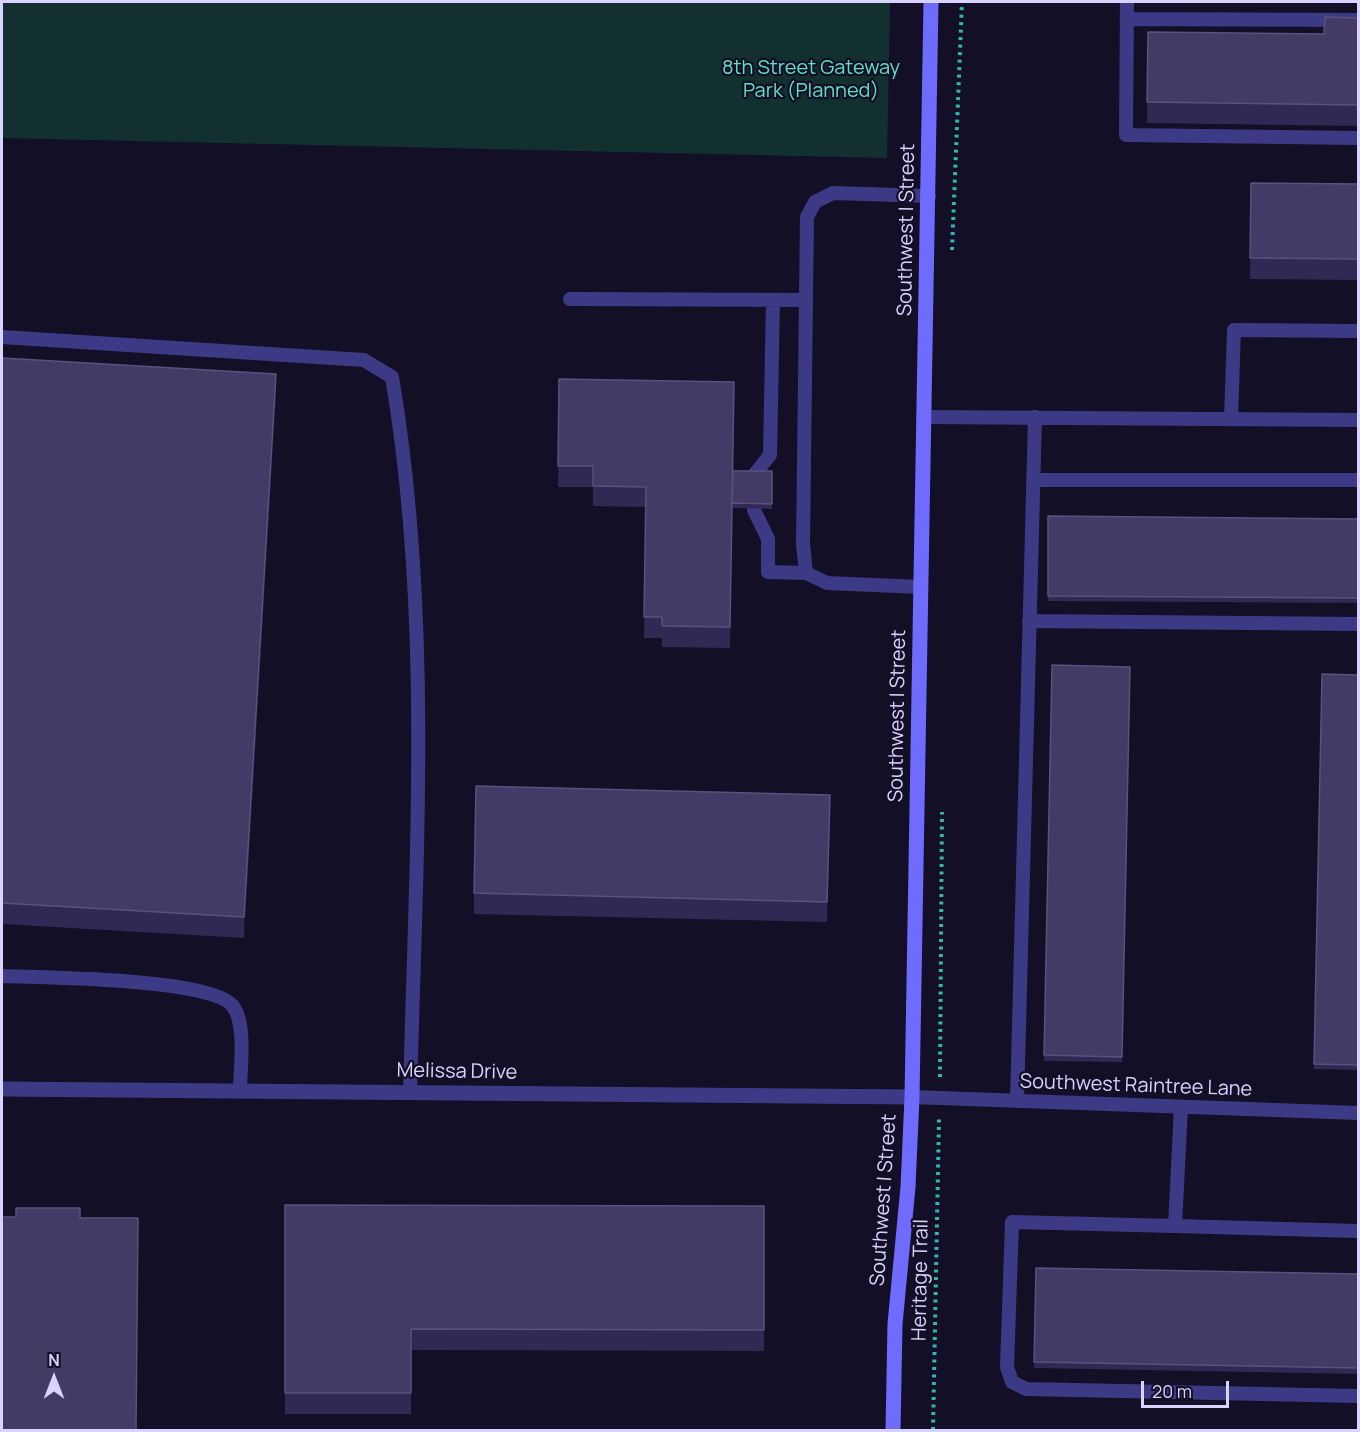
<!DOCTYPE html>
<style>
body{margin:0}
#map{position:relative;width:1360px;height:1432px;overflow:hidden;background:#130f26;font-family:Manrope,sans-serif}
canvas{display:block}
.frame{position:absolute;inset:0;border:3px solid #d9d4ff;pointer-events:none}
.north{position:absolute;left:24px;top:1348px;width:60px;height:60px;-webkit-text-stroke:4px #130f26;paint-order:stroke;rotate:0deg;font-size:16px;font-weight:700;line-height:24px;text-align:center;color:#d9d4ff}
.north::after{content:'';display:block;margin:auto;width:21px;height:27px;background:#d9d4ff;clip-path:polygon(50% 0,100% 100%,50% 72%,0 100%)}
.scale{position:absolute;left:1141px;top:1381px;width:88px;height:27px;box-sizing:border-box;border:3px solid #d9d4ff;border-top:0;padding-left:8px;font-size:18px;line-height:21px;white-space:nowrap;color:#d9d4ff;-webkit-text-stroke:4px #130f26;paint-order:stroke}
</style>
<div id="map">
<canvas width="1360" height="1432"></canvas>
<div class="frame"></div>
<div class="north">N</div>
<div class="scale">20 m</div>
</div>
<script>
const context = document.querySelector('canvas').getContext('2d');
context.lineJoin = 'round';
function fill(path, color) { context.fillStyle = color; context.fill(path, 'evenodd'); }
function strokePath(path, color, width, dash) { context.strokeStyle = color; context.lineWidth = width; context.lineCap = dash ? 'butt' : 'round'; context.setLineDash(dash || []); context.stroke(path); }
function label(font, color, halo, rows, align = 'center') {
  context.font = font + ' Manrope,sans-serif'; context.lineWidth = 4.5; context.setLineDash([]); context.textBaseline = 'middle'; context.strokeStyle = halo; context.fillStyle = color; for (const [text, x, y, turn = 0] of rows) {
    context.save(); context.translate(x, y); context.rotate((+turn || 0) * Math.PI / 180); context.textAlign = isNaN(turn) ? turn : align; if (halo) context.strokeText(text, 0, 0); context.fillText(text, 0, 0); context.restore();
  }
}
fill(new Path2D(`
 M2 2H890L887 158 2 138Z`), '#12302f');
strokePath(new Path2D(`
 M952 250 962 2
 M940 1077 942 812
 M933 1430 939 1118`), '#2fb8b0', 4, [3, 4.5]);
strokePath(new Path2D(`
 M1127 2 1126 135 1358 138
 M1127 19 1358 20
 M570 299 806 300
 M773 300 770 455 754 475V510L768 539V572L806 573 827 583 921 587
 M2 337 364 360 392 377C432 613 416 855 410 1093
 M923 417 1358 420
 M1231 419 1234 330 1358 331
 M1033 480H1358
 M806 573 803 544 807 217 815 202 833 193 929 196
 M1029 621 1358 624
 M2 976C44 978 207 978 232 1005 247 1022 240 1070 240 1091
 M912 1097 1358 1113
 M1017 1101 1035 417
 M1181 1107 1175 1226 1012 1222 1007 1367 1012 1382 1026 1389 1358 1396
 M1175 1226 1358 1231`), '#3d3a85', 14);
strokePath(new Path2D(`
 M2 1089 912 1097`), '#3d3a85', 15);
strokePath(new Path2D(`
 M893 1430 895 1324 908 1187 912 1097 931 2`), '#6f6bff', 15);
fill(new Path2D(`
 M1359 18V126L1147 123 1148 32 1324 34Z
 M1251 183 1359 184V280L1250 279Z
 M2 358 276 395 244 938 2 924Z
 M559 379 733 475 772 471V509L732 508 730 648 662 647V638H644L646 507 593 506V487H558Z
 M1048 516 1359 519V603L1048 601Z
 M1052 665 1130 667 1122 1062 1044 1061Z
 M1322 674 1359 675V1070L1314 1069Z
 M830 815 827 922 474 914V893Z
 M285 1205 764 1206V1351L411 1350V1414H285Z
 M1036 1268 1359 1274V1374L1034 1368Z`), '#312854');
fill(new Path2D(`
 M276 374V395L244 938V917Z
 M830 795V815L827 922V902Z`), '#1d163a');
const building = new Path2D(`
 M1325 17 1359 18V105L1147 102 1148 32 1324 34Z
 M1251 183 1359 184V259L1250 258Z
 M2 358 276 374 244 917 2 903Z
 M559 379 734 382 730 627 662 626V617H644L646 487 593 486V466H558Z
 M733 471H772V504L732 503Z
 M1048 516 1359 519V598L1048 596Z
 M1052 665 1130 667 1122 1057 1044 1055Z
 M1322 674 1359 675V1065L1314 1064Z
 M476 786 830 795 827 902 474 893Z
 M285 1205 764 1206V1330L411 1329V1393H285Z
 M16 1208H80V1218H138L136 1431H2V1217H16Z
 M1036 1268 1359 1274V1368L1034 1362Z`);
fill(building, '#433a66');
strokePath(building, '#5a527e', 1.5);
label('20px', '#5fe0c0', '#130f26', [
 ["8th Street Gateway",811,68],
 ["Park (Planned)",811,91]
]);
label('20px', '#d9d4ff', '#130f26', [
 ["Southwest I Street",907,230,-89],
 ["Southwest I Street",898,716,-89],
 ["Melissa Drive",457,1072,1],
 ["Southwest Raintree Lane",1136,1086,2],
 ["Southwest I Street",884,1200,-86],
 ["Heritage Trail",921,1280,-89]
]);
</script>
